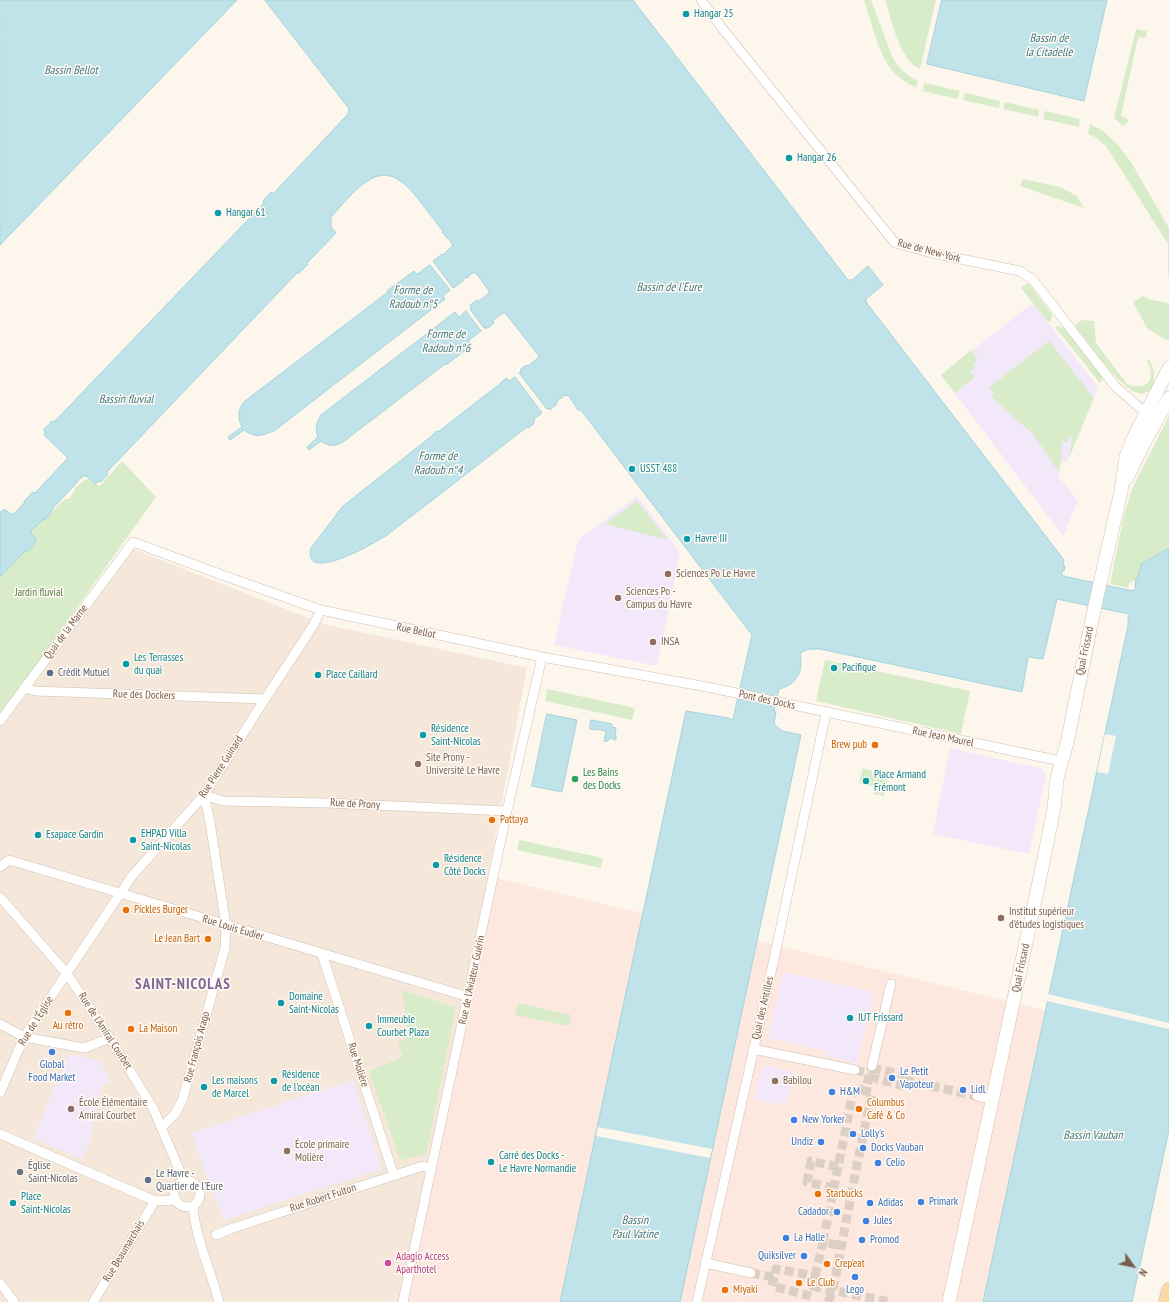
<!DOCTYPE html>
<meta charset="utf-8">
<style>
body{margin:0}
#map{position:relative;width:1169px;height:1302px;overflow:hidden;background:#fdf6ec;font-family:"PT Sans Narrow",sans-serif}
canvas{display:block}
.north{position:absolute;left:1113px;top:1246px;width:40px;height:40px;-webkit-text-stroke:3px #fffaf3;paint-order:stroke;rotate:123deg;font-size:11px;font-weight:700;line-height:16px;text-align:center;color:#7a5c4d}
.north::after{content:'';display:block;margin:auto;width:14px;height:18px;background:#7a5c4d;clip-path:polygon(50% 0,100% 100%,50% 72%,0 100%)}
</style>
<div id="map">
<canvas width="1169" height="1302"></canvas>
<div class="north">N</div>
</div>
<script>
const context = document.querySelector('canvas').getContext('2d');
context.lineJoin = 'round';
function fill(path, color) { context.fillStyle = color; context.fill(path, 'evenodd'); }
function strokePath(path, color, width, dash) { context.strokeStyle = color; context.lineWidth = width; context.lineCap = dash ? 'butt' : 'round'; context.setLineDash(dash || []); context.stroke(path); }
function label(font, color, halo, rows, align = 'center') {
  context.font = font + ' "PT Sans Narrow",sans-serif'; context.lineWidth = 3; context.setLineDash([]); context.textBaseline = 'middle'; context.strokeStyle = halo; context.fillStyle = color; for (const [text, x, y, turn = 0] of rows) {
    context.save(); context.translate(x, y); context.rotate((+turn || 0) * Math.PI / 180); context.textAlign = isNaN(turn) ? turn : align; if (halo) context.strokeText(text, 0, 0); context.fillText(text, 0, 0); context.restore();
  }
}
fill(new Path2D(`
 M125 546 324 624 527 668 488 876 399 1302H0V714Z`), '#f5e8da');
fill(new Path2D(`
 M488 876 1057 1013 1007 1302H399Z`), '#fde8e0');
fill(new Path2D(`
 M1033 303 1098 387 1067 462 1061 461 1058 476 1078 501 1063 536 941 375Z
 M637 496 680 552 657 666 554 645 578 540Z
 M950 748 1043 769 1046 775 1029 854 933 834Z
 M783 972 874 992 857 1063 825 1056 826 1051 768 1038Z
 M69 1054 99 1061 111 1081 102 1086 90 1140 82 1159 33 1138Z
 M762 1065 794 1072 786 1106 755 1099Z
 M353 1080 382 1169 224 1220 204 1170 192 1133Z`), '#f3e8fa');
fill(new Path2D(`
 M864 0H871L892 56C898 68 906 75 918 81L916 88C907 83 898 78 891 69 878 52 871 21 864 0Z
 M885 0H936L920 69C899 60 892 20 885 0Z
 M1136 29 1147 31 1146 38 1138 37 1121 116 1129 120 1123 126 1114 118Z
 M924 83 960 91 958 99 923 91Z
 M965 93 1000 101 999 108 963 100Z
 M1005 102 1039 110 1038 117 1003 109Z
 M1045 111 1080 119 1079 127 1043 119Z
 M1090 124 1103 131 1118 145 1131 162 1169 228V278H1168V244L1106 146 1095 137 1088 134Z
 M1023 179 1060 187 1077 196 1084 208 1020 186Z
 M1028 283 1052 314 1051 320 1048 322 1021 288Z
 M1143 296 1152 300 1169 303V339L1166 340 1147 328 1133 302Z
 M1081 320 1094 321 1096 343 1127 384C1147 392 1157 379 1147 361L1149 359C1155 369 1155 377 1152 389 1148 392 1143 395 1138 393 1120 389 1088 342 1075 326Z
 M1058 326 1064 328 1103 377 1100 383 1055 327Z
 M1049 341 1094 398 1069 458 1072 438 1068 437V442L1062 441 1061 461 1059 472 1033 434 991 397 994 393 989 387Z
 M971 350 978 360 973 364 975 368 970 371 975 377 955 393 941 375Z
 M1169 416V548L1141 564 1138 578 1129 583 1128 588 1110 584 1124 514 1133 487Z
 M122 461 156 497 0 715V577L36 540 31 531 43 518 45 519 65 499H69L75 490V488L86 479 100 486Z
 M637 501 668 540 605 524Z
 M825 660 970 691 961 734 816 701Z
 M547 689 635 708 632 720 545 701Z
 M863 768 872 771V775L888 779 884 796 874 794 875 787 859 783Z
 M519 840 603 858 601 868 517 850Z
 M402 990 456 1007 426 1154 400 1160 369 1071 403 1057 398 1044 409 1036Z
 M518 1003 571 1015 569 1026 515 1015Z`), '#d8ecc9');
const water = new Path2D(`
 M0 0H237L0 245Z
 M265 0H633L848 280H852L868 266 883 285 866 299V302L1064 560 1063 565 1065 566 1064 571H1061L1063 576 1133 591 1136 587 1135 586 1136 578H1138L1141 564 1169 548V1130L1132 1302H983L1128 626V617H1130L1129 614 1057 599 1043 659 1028 657 1022 692 820 649C812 649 806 648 800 654 804 672 796 685 779 689L774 711 776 712 774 724 782 731 801 735 680 1302H560L686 711 729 718 730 720 733 719 752 635 581 410H578L569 396 565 395 556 402 557 404 550 410 548 408 547 409 519 373 521 372 520 370 526 365 528 366 538 358 539 356 506 314 503 313 493 320 494 323 488 328H484L470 309 471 307 470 305 477 300 479 301 489 293V291L476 273H472L467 278 466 277 463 280V281L453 288 433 261 442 254 443 255 453 245 448 238H447L442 232 443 231C436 222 429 213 422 204 408 186 391 164 366 182 353 191 342 205 331 217V227L336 233 307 263 308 264 299 273H297L107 472 108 474 101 482 99 481 95 484 86 476H83L53 508 52 511 45 520 43 519 32 530 31 533 36 539 34 543 35 544 27 552 25 551 0 577V512H1L3 510H6L11 514H14L25 502 24 501 33 492 35 493 67 459V457L45 436 44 429 52 421 54 422 264 203 263 201 271 192 273 194 348 114 349 109Z
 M942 0H1107L1084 101 927 64Z
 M430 265 450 290 443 296 445 299 274 431C261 435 257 439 244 430L230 440 228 437 242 427C237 417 238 409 245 401L388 292 387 291 414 271 417 274Z
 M466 311 481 331 469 340 472 345 446 365 445 364 343 442C335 447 328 446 321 441L309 450 307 447 318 437C315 429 316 423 321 415L455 312 459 317Z
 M515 377 542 413 534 419V423L529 428 527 427 387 535C378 541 302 586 311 548L343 506 433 435V434L437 431 438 432 501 383V382L507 378 509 381Z
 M547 714 577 720 562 792 532 786Z
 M591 720 612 724V727L616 728 615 735 616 736V740L609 738 608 741H604L606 731 594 729V730L590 729Z`);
fill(water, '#bfe3e8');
strokePath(water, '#a5d3da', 1);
fill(new Path2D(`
 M1105 734 1116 736 1108 774 1097 772Z
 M1048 994 1169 1023V1029L1047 1001Z
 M598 1127 712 1149 710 1158 596 1136Z`), '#fdf6ec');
strokePath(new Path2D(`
 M872 1068 910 1076 909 1081
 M855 1070 871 1074
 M870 1077 908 1087 909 1081 977 1096
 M834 1188 807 1182 811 1161 838 1167
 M823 1242 854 1087 865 1091
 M751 1273 774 1277 776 1269 815 1276 813 1286 890 1302
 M815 1276 823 1242 841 1246
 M774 1277 772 1286 811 1296
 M828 1302 833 1290 854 1180 872 1092 865 1091 872 1066`), '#dcd0c4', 9, [9, 4.5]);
const street = new Path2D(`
 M701 0 722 28 895 243 936 254 1020 271 1033 280 1115 386 1141 409 1150 414
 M24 688 35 691 265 699
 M0 721 133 542 225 576 321 610 542 657 707 687 1061 761
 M0 867 9 860 469 997
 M0 897 67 974 110 1038 153 1108 184 1181
 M322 954 394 1176
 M0 1024 24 1037 84 1048 110 1038
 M753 1049 855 1070
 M872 1066 891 984
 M0 1093 24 1037 132 876 204 795 265 699 313 626 321 610
 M977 1096 993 1100
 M162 1127 175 1114 182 1101 225 948 226 926 210 822 204 795 223 801 327 803 507 811
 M0 1134 155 1201 175 1200
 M174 1194a13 13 0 1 1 26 0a13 13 0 1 1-26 0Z
 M193 1206C195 1237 211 1271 219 1302
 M216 1235 230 1229 423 1166 431 1169
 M705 1263 751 1273
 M0 1283 14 1302
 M93 1302 155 1201
 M403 1302 507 811 542 657
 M697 1302 774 959 826 713`);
const secondary = new Path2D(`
 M1127 478 1144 443 1169 398
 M949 1302 1043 863 1054 808 1057 778 1067 743 1094 610 1121 491 1126 457 1134 437 1169 368`);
const primary = new Path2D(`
 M1166 1302 1169 1290`);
strokePath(street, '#d1beb0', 10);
strokePath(secondary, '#d6c0b0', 14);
strokePath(primary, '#dad1cd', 16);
strokePath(street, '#fff', 9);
strokePath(secondary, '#fff', 13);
strokePath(primary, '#fbd9a5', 14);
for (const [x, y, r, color] of [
 [686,14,4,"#0f9aa8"],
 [789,158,4,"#0f9aa8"],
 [218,213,4,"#0f9aa8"],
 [632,469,4,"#0f9aa8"],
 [687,539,4,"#0f9aa8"],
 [668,574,4,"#8d6e63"],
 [618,598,4,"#8d6e63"],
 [653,642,4,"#8d6e63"],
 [126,664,4,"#0f9aa8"],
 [834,668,4,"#0f9aa8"],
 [50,673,4,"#5c6f8a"],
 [318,675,4,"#0f9aa8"],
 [423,735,4,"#0f9aa8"],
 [875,745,4,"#e8710a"],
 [418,764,4,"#8d6e63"],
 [575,779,4,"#2e9e5b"],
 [866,781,4,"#0f9aa8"],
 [492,820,4,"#e8710a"],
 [38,835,4,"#0f9aa8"],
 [133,840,4,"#0f9aa8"],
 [436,865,4,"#0f9aa8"],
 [126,910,4,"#e8710a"],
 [1001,918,4,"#8d6e63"],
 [208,939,4,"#e8710a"],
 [281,1003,4,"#0f9aa8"],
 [68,1013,4,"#e8710a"],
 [850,1018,4,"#0f9aa8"],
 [369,1026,4,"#0f9aa8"],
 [131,1029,4,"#e8710a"],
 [52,1052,4,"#3f7fe0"],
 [892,1078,4,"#3f7fe0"],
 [274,1081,4,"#0f9aa8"],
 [775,1081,4,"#8d6e63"],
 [204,1087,4,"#0f9aa8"],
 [963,1090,4,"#3f7fe0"],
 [832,1092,4,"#3f7fe0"],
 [71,1109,4,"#8d6e63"],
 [859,1109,4,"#e8710a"],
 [794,1120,4,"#3f7fe0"],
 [853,1134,4,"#3f7fe0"],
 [821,1142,4,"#3f7fe0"],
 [863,1148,4,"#3f7fe0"],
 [287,1151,4,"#8d6e63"],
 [491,1162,4,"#0f9aa8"],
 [878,1163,4,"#3f7fe0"],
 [20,1172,4,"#6b7280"],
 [148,1180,4,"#5c6f8a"],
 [818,1194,4,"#e8710a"],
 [921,1202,4,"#3f7fe0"],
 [13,1203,4,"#0f9aa8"],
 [870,1203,4,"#3f7fe0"],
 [837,1212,4,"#3f7fe0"],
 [866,1221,4,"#3f7fe0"],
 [786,1238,4,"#3f7fe0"],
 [862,1240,4,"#3f7fe0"],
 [804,1256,4,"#3f7fe0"],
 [388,1263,4,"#d1479c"],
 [827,1264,4,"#e8710a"],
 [855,1277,4,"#3f7fe0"],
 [799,1283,4,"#e8710a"],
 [725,1290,4,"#e8710a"]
]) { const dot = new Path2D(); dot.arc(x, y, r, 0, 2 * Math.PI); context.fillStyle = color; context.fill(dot); strokePath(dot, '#fffaf3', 1.5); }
label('11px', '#0d838f', '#fffaf3', [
 ["Hangar 25",694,14],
 ["Hangar 26",797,158],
 ["Hangar 61",226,213],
 ["USST 488",640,469],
 ["Havre III",695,539],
 ["Les Terrasses",134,658],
 ["du quai",134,671],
 ["Pacifique",842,668],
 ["Place Caillard",326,675],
 ["Résidence",431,729],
 ["Saint-Nicolas",431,742],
 ["Place Armand",874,775],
 ["Frémont",874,788],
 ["EHPAD Villa",141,834],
 ["Saint-Nicolas",141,847],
 ["Esapace Gardin",46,835],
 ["Résidence",444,859],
 ["Côté Docks",444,872],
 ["Domaine",289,997],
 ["Saint-Nicolas",289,1010],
 ["IUT Frissard",858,1018],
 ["Immeuble",377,1020],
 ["Courbet Plaza",377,1033],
 ["Résidence",282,1075],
 ["de l'océan",282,1088],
 ["Les maisons",212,1081],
 ["de Marcel",212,1094],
 ["Carré des Docks -",499,1156],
 ["Le Havre Normandie",499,1169],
 ["Place",21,1197],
 ["Saint-Nicolas",21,1210]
], 'left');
label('11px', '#7a5c4d', '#fffaf3', [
 ["Rue de New-York",929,251,15],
 ["Rue Bellot",416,631,12],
 ["Quai de la Marne",66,632,-53],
 ["Quai Frissard",1085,651,-78],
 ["Rue des Dockers",144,695,2],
 ["Pont des Docks",767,700,12],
 ["Rue Jean Maurel",943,737,12],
 ["Rue Pierre Guinard",221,767,-57],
 ["Rue de Prony",355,804,3],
 ["Rue Louis Eudier",233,928,17],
 ["Quai Frissard",1021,968,-78],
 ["Rue de l'Aviateur Guérin",472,980,-78],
 ["Quai des Antilles",763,1008,-77],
 ["Rue de l'Église",36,1021,-58],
 ["Rue de l'Amiral Courbet",105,1031,57],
 ["Rue François Arago",197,1047,-75],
 ["Rue Molière",358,1065,72],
 ["Rue Robert Fulton",323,1198,-18],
 ["Rue Beaumarchais",124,1251,-59]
]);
label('11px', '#785e54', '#fffaf3', [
 ["Sciences Po Le Havre",676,574],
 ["Sciences Po -",626,592],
 ["Campus du Havre",626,605],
 ["INSA",661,642],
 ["Site Prony -",426,758],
 ["Université Le Havre",426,771],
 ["Institut supérieur",1009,912],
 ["d'études logistiques",1009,925],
 ["Babilou",783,1081],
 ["École Élémentaire",79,1103],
 ["Amiral Courbet",79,1116],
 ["École primaire",295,1145],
 ["Molière",295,1158]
], 'left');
label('11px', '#537a41', '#fffaf3', [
 ["Jardin fluvial",39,593]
]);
label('11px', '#4e5e75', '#fffaf3', [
 ["Crédit Mutuel",58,673],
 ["Le Havre -",156,1174],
 ["Quartier de l'Eure",156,1187]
], 'left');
label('11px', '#c56008', '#fffaf3', [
 ["Brew pub",867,745,"right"],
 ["Pattaya",500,820],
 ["Pickles Burger",134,910],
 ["Le Jean Bart",200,939,"right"],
 ["Au rétro",68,1026,"center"],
 ["La Maison",139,1029],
 ["Columbus",867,1103],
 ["Café & Co",867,1116],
 ["Starbucks",826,1194],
 ["Crep'eat",835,1264],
 ["Le Club",807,1283],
 ["Miyaki",733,1290]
], 'left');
label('11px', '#27864d', '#fffaf3', [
 ["Les Bains",583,773],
 ["des Docks",583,786]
], 'left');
label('11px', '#366cbe', '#fffaf3', [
 ["Global",52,1065,"center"],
 ["Food Market",52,1078,"center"],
 ["Le Petit",900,1072],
 ["Vapoteur",900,1085],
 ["Lidl",971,1090],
 ["H&M",840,1092],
 ["New Yorker",802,1120],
 ["Lolly's",861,1134],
 ["Undiz",813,1142,"right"],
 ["Docks Vauban",871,1148],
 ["Celio",886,1163],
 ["Primark",929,1202],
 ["Adidas",878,1203],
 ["Cadador",829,1212,"right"],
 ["Jules",874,1221],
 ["La Halle",794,1238],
 ["Promod",870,1240],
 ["Quiksilver",796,1256,"right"],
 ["Lego",855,1290,"center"]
], 'left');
label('11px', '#5b616d', '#fffaf3', [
 ["Église",28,1166],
 ["Saint-Nicolas",28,1179]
], 'left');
label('11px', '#b23c85', '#fffaf3', [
 ["Adagio Access",396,1257],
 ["Aparthotel",396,1270]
], 'left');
label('italic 12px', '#437c86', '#fffaf3', [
 ["Bassin de",1049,39],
 ["la Citadelle",1049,53],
 ["Bassin Bellot",71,71],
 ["Bassin de l'Eure",669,288],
 ["Forme de",413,291],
 ["Radoub n°5",413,305],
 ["Forme de",446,335],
 ["Radoub n°6",446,349],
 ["Bassin fluvial",126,400],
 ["Forme de",438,457],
 ["Radoub n°4",438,471],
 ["Bassin Vauban",1093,1136],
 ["Bassin",635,1221],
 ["Paul Vatine",635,1235]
]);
context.letterSpacing = '1px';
label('bold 15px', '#846695', '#fffaf3', [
 ["SAINT-NICOLAS",183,985]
]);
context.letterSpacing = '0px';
</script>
